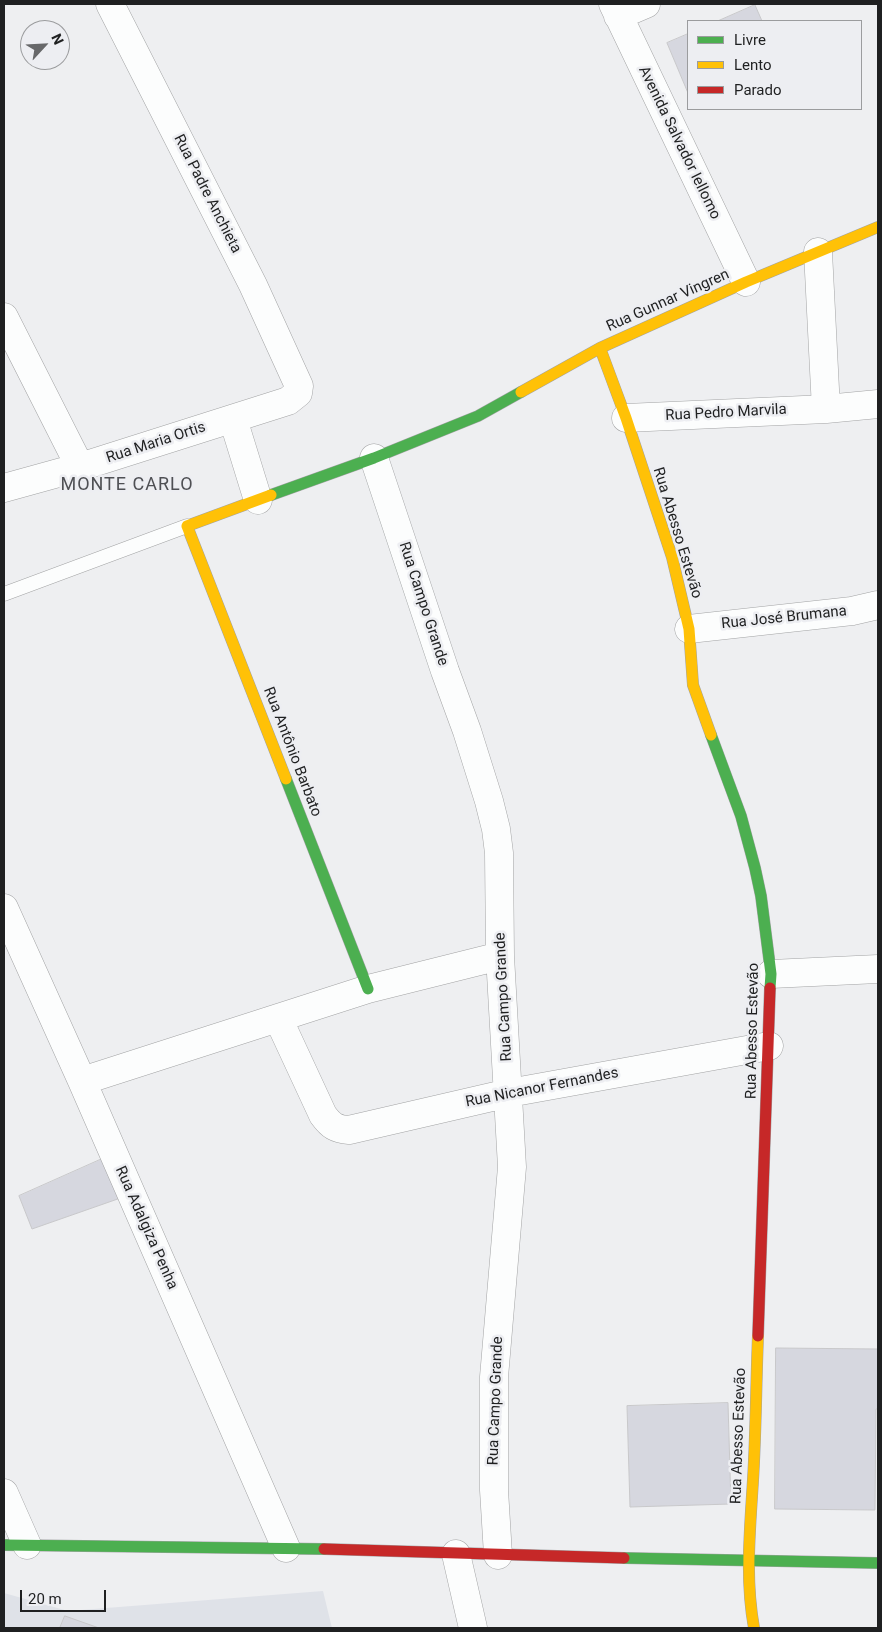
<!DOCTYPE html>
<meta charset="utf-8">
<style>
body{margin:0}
#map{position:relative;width:882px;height:1632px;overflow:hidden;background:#eeeff1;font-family:Roboto,sans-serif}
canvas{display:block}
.frame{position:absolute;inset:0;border:5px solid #1f2021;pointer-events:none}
.legend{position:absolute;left:687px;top:20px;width:175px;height:90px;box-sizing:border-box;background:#edeef2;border:1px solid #9b9c9e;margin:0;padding:6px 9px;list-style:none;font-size:15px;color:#1f2021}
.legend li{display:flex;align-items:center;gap:10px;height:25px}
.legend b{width:25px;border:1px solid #9b9c9e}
.north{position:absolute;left:20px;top:20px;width:50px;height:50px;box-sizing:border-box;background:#edeef2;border:1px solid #9b9c9e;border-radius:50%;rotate:65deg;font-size:14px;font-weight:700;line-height:20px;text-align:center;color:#1f2021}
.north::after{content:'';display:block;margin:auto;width:18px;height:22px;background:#67686a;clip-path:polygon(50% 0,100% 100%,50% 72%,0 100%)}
.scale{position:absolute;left:20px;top:1590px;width:86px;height:22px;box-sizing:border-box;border:2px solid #1f2021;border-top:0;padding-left:6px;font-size:15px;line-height:18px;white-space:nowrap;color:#1f2021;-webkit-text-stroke:4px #edeef2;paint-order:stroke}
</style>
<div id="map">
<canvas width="882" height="1632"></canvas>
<div class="frame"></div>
<ul class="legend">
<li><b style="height:6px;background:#4caf50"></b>Livre</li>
<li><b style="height:6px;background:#ffc107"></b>Lento</li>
<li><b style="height:6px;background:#c62828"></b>Parado</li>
</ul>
<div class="north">N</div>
<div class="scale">20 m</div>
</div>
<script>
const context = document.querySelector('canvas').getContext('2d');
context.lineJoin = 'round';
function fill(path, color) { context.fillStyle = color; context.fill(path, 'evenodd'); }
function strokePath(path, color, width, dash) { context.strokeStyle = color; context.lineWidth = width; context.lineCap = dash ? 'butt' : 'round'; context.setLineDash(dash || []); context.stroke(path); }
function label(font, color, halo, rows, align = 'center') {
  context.font = font + ' Roboto,sans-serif'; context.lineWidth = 5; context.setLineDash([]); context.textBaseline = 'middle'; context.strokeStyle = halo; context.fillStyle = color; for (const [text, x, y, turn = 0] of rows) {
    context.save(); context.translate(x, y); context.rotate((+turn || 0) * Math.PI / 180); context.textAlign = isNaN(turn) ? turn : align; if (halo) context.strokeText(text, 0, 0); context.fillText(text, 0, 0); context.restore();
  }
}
fill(new Path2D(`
 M323 1591 332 1628H4V1593L68 1611Z`), '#dfe2e8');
const building = new Path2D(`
 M755 5 762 21H718Z
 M688 34V93L667 43Z
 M111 1155 132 1194 32 1229 19 1196Z
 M776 1348 878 1349V1409H876L875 1510 775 1509Z
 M728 1403 731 1504 630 1507 627 1406Z
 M65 1616 99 1628H60Z`);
fill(building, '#d6d7df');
strokePath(building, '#c8c8ca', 1);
const lane = new Path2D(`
 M4 594 187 526`);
const street = new Path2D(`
 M613 4 746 282
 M618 16 646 4
 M818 252 826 409
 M4 317 80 467
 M626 418 826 409 878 404
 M233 419 258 500
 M374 458 445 671 467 731 489 801 496 829 499 853 500 956 512 1167 494 1377V1490L498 1555
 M4 488 80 467 288 401 298 393 299 386 253 285 110 4
 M689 629 852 611 878 605
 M4 908 82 1081 286 1548
 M771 974 878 969
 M278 1018 323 1115C331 1126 336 1129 349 1130L509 1093 769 1046
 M82 1081 368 989 500 956
 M4 1493 27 1545
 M456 1554 473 1628`);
const fast = new Path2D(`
 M271 495 374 458 478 416 521 392
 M711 735 741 816 755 868 761 896 771 974 770 988
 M286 779 368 989
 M4 1545 324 1549
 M624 1558 878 1563`);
const slow = new Path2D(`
 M600 348 626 418 672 557 689 629 693 685 711 735
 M521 392 600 348 746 282 878 227
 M271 495 187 526 286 779
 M754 1628C745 1578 750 1530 753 1480 756 1432 756 1384 758 1336`);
const jam = new Path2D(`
 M758 1336 770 988
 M324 1549 624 1558`);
strokePath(lane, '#a2a3a4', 15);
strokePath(street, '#a2a3a4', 29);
strokePath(fast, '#a2a3a4', 12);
strokePath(slow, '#a2a3a4', 12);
strokePath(jam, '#a2a3a4', 12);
strokePath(lane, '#fcfdfd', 14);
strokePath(street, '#fcfdfd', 28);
strokePath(fast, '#4caf50', 11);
strokePath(slow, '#ffc107', 11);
strokePath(jam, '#c62828', 11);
label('15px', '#1f2021', '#edeef2', [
 ["Avenida Salvador Iellomo",679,143,64],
 ["Rua Padre Anchieta",207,194,63],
 ["Rua Gunnar Vingren",668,301,-24],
 ["Rua Pedro Marvila",726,413,-3],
 ["Rua Maria Ortis",156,443,-18],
 ["Rua Abesso Estevão",677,533,73],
 ["Rua Campo Grande",423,604,72],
 ["Rua José Brumana",784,618,-6],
 ["Rua Antônio Barbato",292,752,69],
 ["Rua Campo Grande",504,997,-93],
 ["Rua Abesso Estevão",753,1031,-89],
 ["Rua Nicanor Fernandes",542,1088,-11],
 ["Rua Adalgiza Penha",146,1228,66],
 ["Rua Campo Grande",496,1401,-88],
 ["Rua Abesso Estevão",739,1436,-88]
]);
context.letterSpacing = '1px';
label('18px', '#4f5054', '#edeef2', [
 ["MONTE CARLO",127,485]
]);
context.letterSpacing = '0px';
</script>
